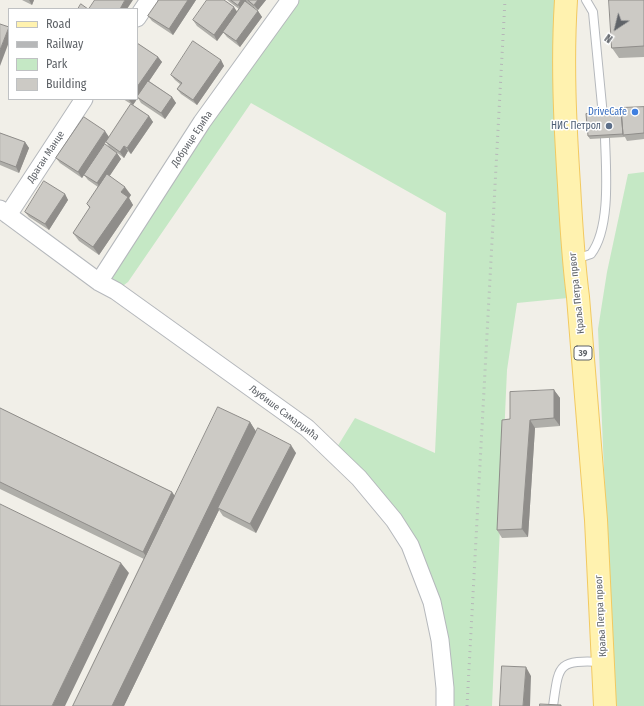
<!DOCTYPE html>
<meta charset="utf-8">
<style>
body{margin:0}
#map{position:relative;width:644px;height:706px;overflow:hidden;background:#f1efe8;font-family:"Fira Sans Condensed",sans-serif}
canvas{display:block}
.legend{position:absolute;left:8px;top:8px;width:130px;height:92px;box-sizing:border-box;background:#fff;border:1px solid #bfc1c3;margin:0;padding:5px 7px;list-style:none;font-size:12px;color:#5f6368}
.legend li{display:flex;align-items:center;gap:8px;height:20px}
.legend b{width:20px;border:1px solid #bfc1c3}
.north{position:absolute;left:596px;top:8px;width:40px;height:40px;-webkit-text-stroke:3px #fff;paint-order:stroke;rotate:215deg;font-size:11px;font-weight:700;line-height:16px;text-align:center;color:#5f6368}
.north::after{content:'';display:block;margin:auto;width:14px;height:18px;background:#5f6368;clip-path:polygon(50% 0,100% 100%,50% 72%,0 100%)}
</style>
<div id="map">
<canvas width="644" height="706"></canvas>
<ul class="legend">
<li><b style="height:5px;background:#fff2af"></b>Road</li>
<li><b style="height:5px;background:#b6b7b8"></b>Railway</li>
<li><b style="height:11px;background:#c5e8c5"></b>Park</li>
<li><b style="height:11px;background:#cccac5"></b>Building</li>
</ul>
<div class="north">N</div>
</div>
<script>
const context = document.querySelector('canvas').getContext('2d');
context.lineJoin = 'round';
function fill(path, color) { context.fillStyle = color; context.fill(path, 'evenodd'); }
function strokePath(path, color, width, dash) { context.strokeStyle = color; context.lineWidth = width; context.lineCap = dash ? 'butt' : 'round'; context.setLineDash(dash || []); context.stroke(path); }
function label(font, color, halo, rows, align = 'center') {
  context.font = font + ' "Fira Sans Condensed",sans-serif'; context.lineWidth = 3; context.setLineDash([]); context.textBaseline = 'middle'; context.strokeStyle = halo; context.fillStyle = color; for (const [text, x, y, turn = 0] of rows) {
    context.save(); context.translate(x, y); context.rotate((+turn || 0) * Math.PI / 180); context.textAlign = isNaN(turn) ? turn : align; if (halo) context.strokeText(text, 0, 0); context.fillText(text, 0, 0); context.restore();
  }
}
fill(new Path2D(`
 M290 0H566L578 297 517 303 507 370 492 706H445V688L410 545 334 452 355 418 435 453 446 213 251 103 128 282 116 291 99 282Z
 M644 172V706H614L598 329 607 272 628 174Z`), '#c5e8c5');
const lane = new Path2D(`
 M586 0 593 12 603 116
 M576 259 591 254C611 228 606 170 605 138
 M553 706C559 664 557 660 602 662`);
const street = new Path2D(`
 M137 18 149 0
 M0 209 99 282 116 291 307 428 359 478 394 520 410 545 432 602 440 640 445 688V706
 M8 215 84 99
 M99 282 202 122 290 0`);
const primary = new Path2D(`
 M566 0C562 62 565 123 569 185 571 222 573 259 578 297L596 520 605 706`);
strokePath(lane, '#b5b8bc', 10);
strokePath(street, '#b5b8bc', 19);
strokePath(primary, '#f2c960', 24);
strokePath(lane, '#fff', 8);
strokePath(street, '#fff', 17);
strokePath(primary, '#fff2af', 22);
strokePath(new Path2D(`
 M467 706 505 0`), '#b6b7b8', 3, [1, 5]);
fill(new Path2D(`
 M22 0H34L32 5Z
 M159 0H196L173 35 152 21 148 16Z
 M227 0H266L258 10 247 3 258 11 262 17 240 47 227 37 223 32 217 41 197 26 193 20 237 12 239 9Z
 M644 0V57L619 58 612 48Z
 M137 43 158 57 162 62 149 81 172 97 176 103 165 119 141 103 138 98 137 99Z
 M221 60 224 66 197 105 181 94 177 89 180 84 175 80 171 75Z
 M123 99H137L133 105 149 116 153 122 131 154 128 151 124 158 115 151 121 159 109 176 131 195 129 198 133 205 99 255 79 241 73 233 90 209 87 204 98 187 88 180 84 175 110 148 106 142 131 104Z
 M644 107V139L627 141 625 137 590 139 588 136 621 111Z
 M0 133 25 142 29 148 19 173 0 165Z
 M109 137 82 178 60 163 56 158Z
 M65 194 68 200 49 230 29 217 25 212Z
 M554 390 560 398V426L535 428 528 537 502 538 497 530 510 419Z
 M0 408 172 492 175 496 250 422 256 432 296 453 256 533 223 516 219 510 124 706H73L144 559 0 489Z`), '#afaea9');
fill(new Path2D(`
 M29 0H34L32 5Z
 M125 0H133L127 9H120Z
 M188 0H196L173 35 169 29Z
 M241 0H246L247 3 242 10 238 5Z
 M258 0H266L258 10 254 5Z
 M234 7 238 13 217 41 214 35Z
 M258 11 262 17 240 47 236 41Z
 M9 27V42L0 66V50Z
 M158 57 162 62 137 99V87Z
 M221 60 224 66 197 105 193 100Z
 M172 97 176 103 165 119 161 113Z
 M129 99H137L133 105 129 100Z
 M149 116 153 122 131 154 127 148Z
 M105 131 109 137 82 178 78 172Z
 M25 142 29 148 19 173 16 167Z
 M124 146 128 151 124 158 120 152Z
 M117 153 121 159 101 189 97 183Z
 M125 187 131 195 129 198 133 205 99 255 93 247 121 192Z
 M65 194 68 200 49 230 45 224Z
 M554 390 560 398V426L554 418Z
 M530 420 535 428 528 537 522 529Z
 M250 422 257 433 218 508 219 510 124 706H112Z
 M291 445 296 453 256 533 250 524Z
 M172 492 179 503 150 562 143 552Z
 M121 563 129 573 65 706H52Z
 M526 667 531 676 530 706H523Z`), '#8f8d8a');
const building = new Path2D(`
 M95 0H125L120 9H89Z
 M159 0H188L169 29 148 16Z
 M207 0H224L234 7 214 35 193 20Z
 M231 0H241L238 5Z
 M248 0H258L254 5Z
 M609 0H644V46L612 48Z
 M245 1 258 11 236 41 223 32Z
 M81 4 88 9H78Z
 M0 24 9 27 0 50Z
 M193 41 221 60 193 100 177 89 182 83 171 75Z
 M137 43 158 57 137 87Z
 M148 81 172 97 161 113 137 97Z
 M131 104 149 116 127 148 124 146 120 152 106 142Z
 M644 107V133L623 135 621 108Z
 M621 111 623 134 588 136 586 114Z
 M84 117 105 131 78 172 56 158Z
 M0 133 25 142 16 167 0 161Z
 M105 144 117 153 97 183 84 175Z
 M107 174 125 187 121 192 128 197 93 247 73 233 90 207 87 204Z
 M44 181 65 194 45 224 25 212Z
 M554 390V418L530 420 522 529 497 530 502 420 510 419V392Z
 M218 407 250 422 112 706H73Z
 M0 408 172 492 143 552 0 482Z
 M258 428 291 445 250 524 218 508Z
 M0 504 121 563 52 706H0Z
 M502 666 526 667 523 706H500Z
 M540 704 561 705V706H540Z`);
fill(building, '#cccac5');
strokePath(building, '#8f8d8a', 1);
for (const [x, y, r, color] of [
 [635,112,4,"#3f7fe0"],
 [609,126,4,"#5c6f8a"]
]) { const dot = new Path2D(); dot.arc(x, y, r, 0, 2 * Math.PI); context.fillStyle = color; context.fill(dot); strokePath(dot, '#fff', 1.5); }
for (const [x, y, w] of [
 [583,353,18]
]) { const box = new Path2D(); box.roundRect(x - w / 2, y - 7, w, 14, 3); context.fillStyle = '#fff'; context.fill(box); strokePath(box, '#5f6368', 1); }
label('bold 9px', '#5f6368', null, [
 ["39",583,353]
]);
label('10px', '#366cbe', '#fff', [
 ["DriveCafe",627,112]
], 'right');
label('10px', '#4e5e75', '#fff', [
 ["НИС Петрол",601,126]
], 'right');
label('10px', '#5f6368', '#fff', [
 ["Добрице Ерића",192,139,-56],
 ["Драган Манце",46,157,-57],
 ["Краља Петра првог",577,293,-96],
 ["Љубише Самарџића",284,413,37],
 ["Краља Петра првог",601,616,-93]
]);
</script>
